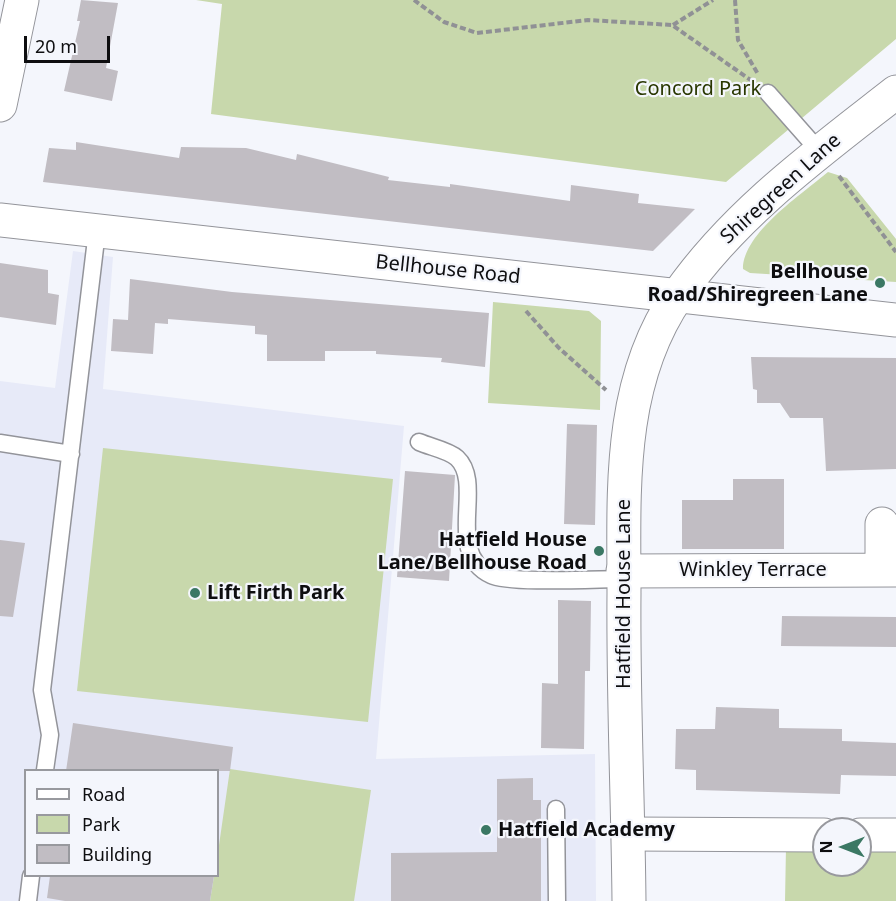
<!DOCTYPE html>
<style>
body{margin:0}
#map{position:relative;width:896px;height:901px;overflow:hidden;background:#f4f6fc;font-family:"Noto Sans",sans-serif}
canvas{display:block}
.legend{position:absolute;left:24px;top:769px;width:195px;height:108px;box-sizing:border-box;background:#f4f6fc;border:2px solid #98999e;margin:0;padding:8px 10px;list-style:none;font-size:18px;color:#0e0e10}
.legend li{display:flex;align-items:center;gap:12px;height:30px}
.legend b{width:30px;border:2px solid #98999e}
.north{position:absolute;left:812px;top:817px;width:60px;height:60px;box-sizing:border-box;background:#f4f6fc;border:2px solid #98999e;border-radius:50%;rotate:270deg;font-size:16px;font-weight:700;line-height:24px;text-align:center;color:#0e0e10}
.north::after{content:'';display:block;margin:auto;width:21px;height:27px;background:#3b7864;clip-path:polygon(50% 0,100% 100%,50% 72%,0 100%)}
.scale{position:absolute;left:24px;top:36px;width:86px;height:27px;box-sizing:border-box;border:3px solid #0e0e10;border-top:0;padding-left:8px;font-size:18px;line-height:21px;white-space:nowrap;color:#0e0e10;-webkit-text-stroke:4px #f4f6fc;paint-order:stroke}
</style>
<div id="map">
<canvas width="896" height="901"></canvas>
<ul class="legend">
<li><b style="height:8px;background:#fff"></b>Road</li>
<li><b style="height:16px;background:#c8d8ac"></b>Park</li>
<li><b style="height:16px;background:#c1bdc3"></b>Building</li>
</ul>
<div class="north">N</div>
<div class="scale">20 m</div>
</div>
<script>
const context = document.querySelector('canvas').getContext('2d');
context.lineJoin = 'round';
function fill(path, color) { context.fillStyle = color; context.fill(path, 'evenodd'); }
function strokePath(path, color, width, dash) { context.strokeStyle = color; context.lineWidth = width; context.lineCap = dash ? 'butt' : 'round'; context.setLineDash(dash || []); context.stroke(path); }
function label(font, color, halo, rows, align = 'center') {
  context.font = font + ' "Noto Sans",sans-serif'; context.lineWidth = 4.5; context.setLineDash([]); context.textBaseline = 'middle'; context.strokeStyle = halo; context.fillStyle = color; for (const [text, x, y, turn = 0] of rows) {
    context.save(); context.translate(x, y); context.rotate((+turn || 0) * Math.PI / 180); context.textAlign = isNaN(turn) ? turn : align; if (halo) context.strokeText(text, 0, 0); context.fillText(text, 0, 0); context.restore();
  }
}
fill(new Path2D(`
 M73 251 113 257 103 389 404 426 376 759 595 754 596 901H0V381L55 388ZM26 770H218V876H26Z`), '#e7eaf8');
fill(new Path2D(`
 M196 0H896V39L726 182 211 114 222 4Z
 M828 172 847 178 896 239V282L750 273 743 269C743 233 802 194 828 172Z
 M493 302 589 311 601 321 600 410 488 403Z
 M103 448 393 479 368 722 77 691Z
 M230 769 371 790 354 901H210L214 876H218V852Z
 M786 847 824 848V865H860V849L896 850V901H785Z`), '#c8d8ac');
fill(new Path2D(`
 M81 0 118 3 106 68 118 71 112 101 64 91 80 21H77Z
 M76 142 179 158 181 147 246 148 296 160 297 154 389 177 388 180 450 187V184L570 201 571 185 639 194 638 203 695 209 653 251 43 182 49 148 76 150Z
 M0 263 48 270V293L59 295 56 325 0 317Z
 M130 279 232 292 489 313 485 367 441 362 442 358 376 354V351H325V361H267V335L255 334V326L168 319V324L155 323 153 354 111 351 113 319 128 320Z
 M751 357 896 358V469L826 471 823 418H790L780 403H757V390L753 389Z
 M567 424 597 425 595 525 564 524Z
 M405 471 455 475 449 581 397 577Z
 M733 479H784V549H682V500H733Z
 M0 540 25 543 13 617 0 616Z
 M558 600 591 601 590 671H585L584 749 541 748 542 683 558 684Z
 M782 616 896 617V647L781 646Z
 M716 707 779 709V728L842 729V741L896 743V776L841 775 840 794 696 790V770L675 769 676 729H715Z
 M73 723 233 747 230 771H66Z
 M533 778V800H541V901H391V853L497 852V779Z
 M50 876H214L210 901H65L47 898Z`), '#c1bdc3');
const service = new Path2D(`
 M768 93 820 152
 M419 442C430 447 448 450 457 458 485 484 444 553 491 575 509 584 598 579 624 579
 M0 443 71 454
 M45 770 50 735 42 690 97 231
 M556 809 557 901
 M28 901 31 876`);
const minor = new Path2D(`
 M0 105 22 0
 M882 524V569
 M623 571 896 570
 M629 834 824 835
 M860 835H896`);
const tertiary = new Path2D(`
 M629 901C628 798 623 696 624 593 624 492 617 383 678 295 735 213 818 153 896 92`);
const secondary = new Path2D(`
 M0 220 896 320`);
strokePath(service, '#93949a', 19);
strokePath(minor, '#93949a', 35);
strokePath(tertiary, '#93949a', 35);
strokePath(secondary, '#93949a', 35);
strokePath(new Path2D(`
 M414 0 444 22 477 33 588 20 672 25 752 81
 M735 0 738 40 758 74
 M673 25 713 0
 M839 176 896 252
 M526 311 558 347 606 390`), '#909195', 4, [6, 3]);
strokePath(service, '#fff', 16);
strokePath(minor, '#fff', 33);
strokePath(tertiary, '#fff', 33);
strokePath(secondary, '#fff', 33);
for (const [x, y, r, color] of [
 [880,283,6,"#3b7864"],
 [599,551,6,"#3b7864"],
 [195,593,6,"#3b7864"],
 [486,830,6,"#3b7864"]
]) { const dot = new Path2D(); dot.arc(x, y, r, 0, 2 * Math.PI); context.fillStyle = color; context.fill(dot); strokePath(dot, '#f4f6fc', 2); }
label('20px', '#293700', '#f4f6fc', [
 ["Concord Park",698,89]
]);
label('20px', '#0e0e10', '#f4f6fc', [
 ["Shiregreen Lane",781,189,-42],
 ["Bellhouse Road",448,270,6],
 ["Winkley Terrace",753,570],
 ["Hatfield House Lane",624,594,-90]
]);
label('bold 20px', '#0e0e10', '#f4f6fc', [
 ["Bellhouse",868,272],
 ["Road/Shiregreen Lane",868,295],
 ["Hatfield House",587,540],
 ["Lane/Bellhouse Road",587,563],
 ["Lift Firth Park",207,593,"left"],
 ["Hatfield Academy",498,830,"left"]
], 'right');
</script>
